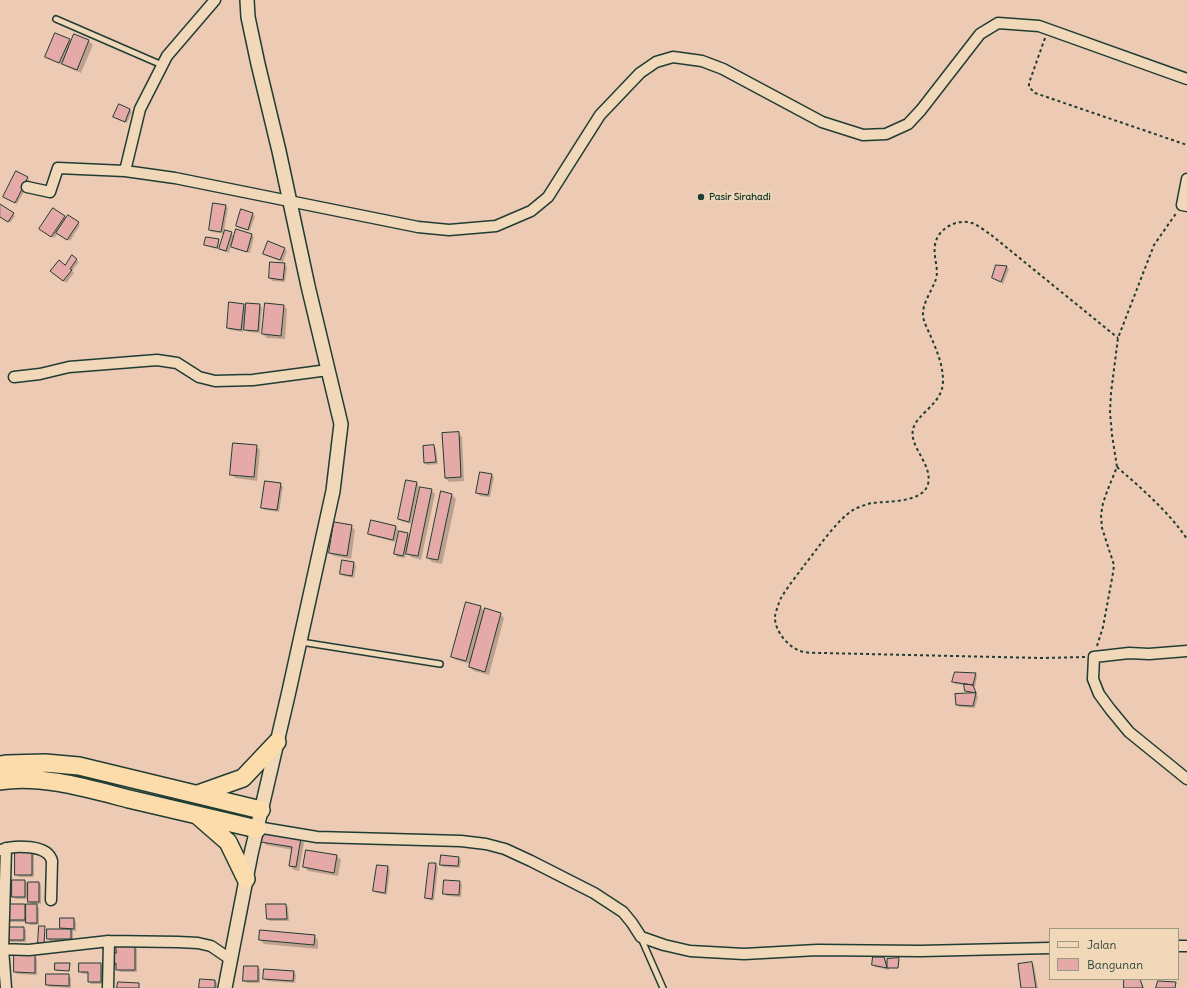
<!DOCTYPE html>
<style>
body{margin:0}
#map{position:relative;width:1187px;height:988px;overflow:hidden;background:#edcab3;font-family:Delius,sans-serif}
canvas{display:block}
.legend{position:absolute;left:1049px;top:928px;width:130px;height:52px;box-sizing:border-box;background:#f0d8b8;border:1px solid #9c9a83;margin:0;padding:5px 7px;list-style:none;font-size:12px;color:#1f3d34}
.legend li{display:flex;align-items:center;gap:8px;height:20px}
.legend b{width:20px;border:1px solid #9c9a83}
</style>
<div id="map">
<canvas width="1187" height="988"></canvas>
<ul class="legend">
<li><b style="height:5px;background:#f0d8b8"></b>Jalan</li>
<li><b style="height:11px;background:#e5aaa7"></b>Bangunan</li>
</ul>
</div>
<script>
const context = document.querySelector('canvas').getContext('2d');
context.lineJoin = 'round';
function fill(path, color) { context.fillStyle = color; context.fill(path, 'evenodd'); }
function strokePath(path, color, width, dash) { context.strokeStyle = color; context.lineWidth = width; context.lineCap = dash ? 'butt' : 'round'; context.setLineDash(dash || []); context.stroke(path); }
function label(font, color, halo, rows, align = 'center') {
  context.font = font + ' Delius,sans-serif'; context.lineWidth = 4; context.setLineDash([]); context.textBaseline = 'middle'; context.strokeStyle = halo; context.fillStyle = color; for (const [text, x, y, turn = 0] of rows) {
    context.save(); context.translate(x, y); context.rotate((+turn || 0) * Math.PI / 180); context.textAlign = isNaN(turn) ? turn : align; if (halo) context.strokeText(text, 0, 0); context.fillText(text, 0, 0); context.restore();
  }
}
fill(new Path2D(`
 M75 35 89 41 93 45 81 73 67 67 63 63 62 65 49 59 46 57 69 40 72 43Z
 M130 109 132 112 127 123 117 119 115 116Z
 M27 178 30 181 17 204 5 197Z
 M0 205 15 216 10 223 0 216Z
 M225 206 228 208 224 231 231 233 235 237 252 235 254 237 250 253 235 249 231 245 229 253 223 251 220 249 225 234 212 232 210 230Z
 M252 214 255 216 250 231 240 228 237 226Z
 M64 217 80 225 70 241 58 233 54 238 43 231Z
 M219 240V241L218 249 205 245Z
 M284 249 287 251 283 262 267 256 264 254Z
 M72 257 79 262 72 271 74 273 66 283 54 273 65 266Z
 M284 264 287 267 285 282 272 281 270 278Z
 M997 266 1007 267 1009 269 1003 284 993 277Z
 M243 305 247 308 260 305 262 308 260 333 248 332 244 328 243 332 230 330 228 328Z
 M283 306 287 309 285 339 267 338 263 334Z
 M458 433 462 437 464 481 449 482 445 478Z
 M256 446 260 450 257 481 235 478 231 474Z
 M434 446 436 449 438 464 427 465 425 463Z
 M491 475 494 477 490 497 480 496 477 493Z
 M406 481 417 483 419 486 411 524 401 521 399 519Z
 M280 484 283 487 279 512 265 510 262 508Z
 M431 490 435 494 421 560 411 557 406 552 405 558 397 557 395 554 407 534 411 537Z
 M452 495 456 499 442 564 432 562 428 558Z
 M351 526 355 530 351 559 334 556 330 553Z
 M396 527 398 530 395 542 372 536 369 534Z
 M354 563 356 566 354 578 344 576 341 574Z
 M480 607 485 611 500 614 504 618 489 675 474 671 470 667V664L456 660 452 656Z
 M975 674 977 676 975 687 973 686 978 697 975 708 960 707 957 705 975 693 967 692 965 685 955 684 953 682Z
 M300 839 304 843 299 871 294 870 290 866 293 850 266 845 262 841Z
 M32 851 34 854V877H19L16 874Z
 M307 851 337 856 341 860 338 876 308 871 304 867Z
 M458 858 461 860 460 868 443 867 441 864Z
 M430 864H436L438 867 434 901 429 900 426 898Z
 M388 867 390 870 387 895 377 893 374 891Z
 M25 881 29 885 39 883 41 885V904H35L39 908V925H30L27 922H10L8 919 24 905 27 908 33 905 29 901V899H16L13 897Z
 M459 882 462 885 461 897 447 896 444 893Z
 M286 905 288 907 289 921H270L268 919Z
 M61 919H74L76 922V931H73V942L50 941 48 939 61 930Z
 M44 927 45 944H40L39 943Z
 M23 928 26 930V942H11L8 940Z
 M314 936 318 940V949L264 944 260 940Z
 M134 947 137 949V972H120L114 963Z
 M35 956 37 959V975L17 974 15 972Z
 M884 958 888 963 898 959 899 967H889V970L875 967 873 964Z
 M1032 963 1034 966 1038 988H1022Z
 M69 964 70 971 56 970Z
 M80 964H101L104 967 103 984H91L89 981V974H83L80 971Z
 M258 967 260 969V983H247L244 980Z
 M294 972 296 975 295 983 267 981 264 978Z
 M68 975 71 978V988L50 987 47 985Z
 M1125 979H1140L1144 988H1125Z
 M215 981 217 983V988H200Z`), '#0003');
const building = new Path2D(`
 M55 33 70 39 59 63 45 57Z
 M74 34 89 40 77 70 62 64Z
 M119 104 130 109 125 122 113 117Z
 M16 171 28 177 15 203 3 197Z
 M213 203 226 205 221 232 209 230Z
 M0 204 14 213 8 222 0 217Z
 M53 208 65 216 51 237 39 229Z
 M241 209 253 213 248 230 236 226Z
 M68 215 79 222 67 240 56 233Z
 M236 229 252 234 247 252 231 247Z
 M225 230 232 232 226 251 219 249Z
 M206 237 219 239 217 248 204 245Z
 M268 241 285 248 280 260 263 254Z
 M72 255 77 259 70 269 72 270 63 281 50 271 59 260 65 265Z
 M270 262 285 263 283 280 269 278Z
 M996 265 1007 266 1001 282 992 278Z
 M229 302 244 304 241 330 227 328Z
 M246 303 260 304 258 331 244 330Z
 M265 303 284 305 281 336 262 334Z
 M459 432 461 477 445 478 442 433Z
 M233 443 257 445 254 477 230 475Z
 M434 445 436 462 424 463 423 446Z
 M480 472 492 474 488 495 476 493Z
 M406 480 417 482 409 522 398 519Z
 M265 481 281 483 277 510 261 508Z
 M420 487 432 489 418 556 406 554Z
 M441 491 452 494 438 560 427 558Z
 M371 520 396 526 393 540 368 534Z
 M334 522 352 525 347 556 329 553Z
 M399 531 408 533 403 556 394 554Z
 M342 560 354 562 352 576 340 574Z
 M466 602 481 606 466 661 451 657Z
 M485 608 501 613 485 672 469 667Z
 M955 672 976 673 973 685 952 682Z
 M964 684 973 685 976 693 965 691Z
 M976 693 973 706 956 705 955 694Z
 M263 831 301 838 296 867 289 866 292 847 261 842Z
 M15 850H32V875H15Z
 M306 850 337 855 334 873 303 867Z
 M441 855 459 857 458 866 440 865Z
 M429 863H436L432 899 425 898Z
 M377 865 388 866 385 893 373 891Z
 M12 880H25V897H12Z
 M444 880 460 881 459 895 443 894Z
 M28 882H39V902H28Z
 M7 904H25V920H7Z
 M26 904H37V923H26Z
 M266 904H286L287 919H267Z
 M60 918H74V929L60 928Z
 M39 926H45L44 943H38Z
 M7 927H24V940H7Z
 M47 929H71V939H47Z
 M260 930 315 935 314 945 259 940Z
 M116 946H135V970H116V963H113V953H116Z
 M14 955H35V973L14 972Z
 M873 957H884L887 968 872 965Z
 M899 958 898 968H887V959Z
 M1032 962 1036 988H1021L1018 964Z
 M55 963H70L69 971 55 970Z
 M79 963H101V982H88V972H79Z
 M244 966H258V981H243Z
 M264 969 294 971 293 981 263 979Z
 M46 974H69V986L46 985Z
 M200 979 215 980V988H199Z
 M1124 979H1140L1143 988H1124Z
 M1158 981 1176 982 1175 988H1156Z
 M118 982 139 983V988H117Z`);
fill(building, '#e5aaa7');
strokePath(building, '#1f3d34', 1);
const lane = new Path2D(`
 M56 19 162 65
 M301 642 440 664
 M641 938 663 988`);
const street = new Path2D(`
 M215 0 167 56 140 109 125 171 175 178 418 227 449 230 496 226 531 211 548 197 600 115 640 73 656 62 673 57 702 61 723 69 822 122 863 135 886 134 908 124 921 110 980 34 998 23 1039 26 1187 79
 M1187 179 1182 205 1187 206
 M27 187 50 192 58 168 125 171
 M14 377 40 374 69 367 157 360 177 363 199 377 215 381 253 380 328 370
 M1187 651 1149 654 1129 653 1094 657 1093 679 1099 694 1110 709 1129 732 1187 779
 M257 827 317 837 461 841 486 844 505 849 531 861 594 893 623 912 632 923 641 937 664 945 690 951 744 954 817 950 920 951 1050 948
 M6 848 3 949 6 988
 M1 850C14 845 48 844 52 861L51 900
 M1178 946H1187
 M0 949 29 950 109 941 178 942 198 943 211 946 230 959
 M108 988 109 941`);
const secondary = new Path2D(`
 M225 988 251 854 289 691 333 491 341 424 308 286 279 151 258 64 248 17 247 0`);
const highway = new Path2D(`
 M0 765 7 764 45 763 79 766 261 810
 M0 781C40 774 90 789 129 799 172 809 214 819 257 829
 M198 794 243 778 277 742
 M197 815 228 842 246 879`);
strokePath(lane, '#1f3d34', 8);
strokePath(street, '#1f3d34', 13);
strokePath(secondary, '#1f3d34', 16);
strokePath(highway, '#1f3d34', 20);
strokePath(new Path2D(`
 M1045 38 1029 83V87L1035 93 1187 145
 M1117 467C1142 489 1168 511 1187 539
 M1097 646 1103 627 1113 573 1114 565 1102 528 1101 515 1103 503 1108 489 1117 467 1112 435 1110 412 1111 393 1118 338 1154 245 1177 212
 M1085 657 1042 658 822 653C815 653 806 653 800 651 787 646 774 630 775 616 776 611 779 602 781 598 788 586 798 574 806 563 818 548 837 520 853 510 859 507 866 504 873 503 888 501 923 503 928 484 932 467 916 453 913 438 908 415 943 408 943 381 943 365 937 351 931 337 928 330 924 323 923 316 922 303 932 291 936 279 939 268 933 257 935 245 937 229 957 218 972 223 978 225 985 231 990 234L1118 338`), '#1f3d34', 2, [3, 3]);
strokePath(lane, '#f0d8b8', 5);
strokePath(street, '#f0d8b8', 10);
strokePath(secondary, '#f0d8b8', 13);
strokePath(highway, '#fddcac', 17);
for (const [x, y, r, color] of [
 [701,197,4,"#1f3d34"]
]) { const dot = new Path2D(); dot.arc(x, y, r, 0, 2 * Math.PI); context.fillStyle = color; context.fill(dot); strokePath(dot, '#f0d8b8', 1.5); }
label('bold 10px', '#1f3d34', '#f0d8b8', [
 ["Pasir Sirahadi",709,197]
], 'left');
</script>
